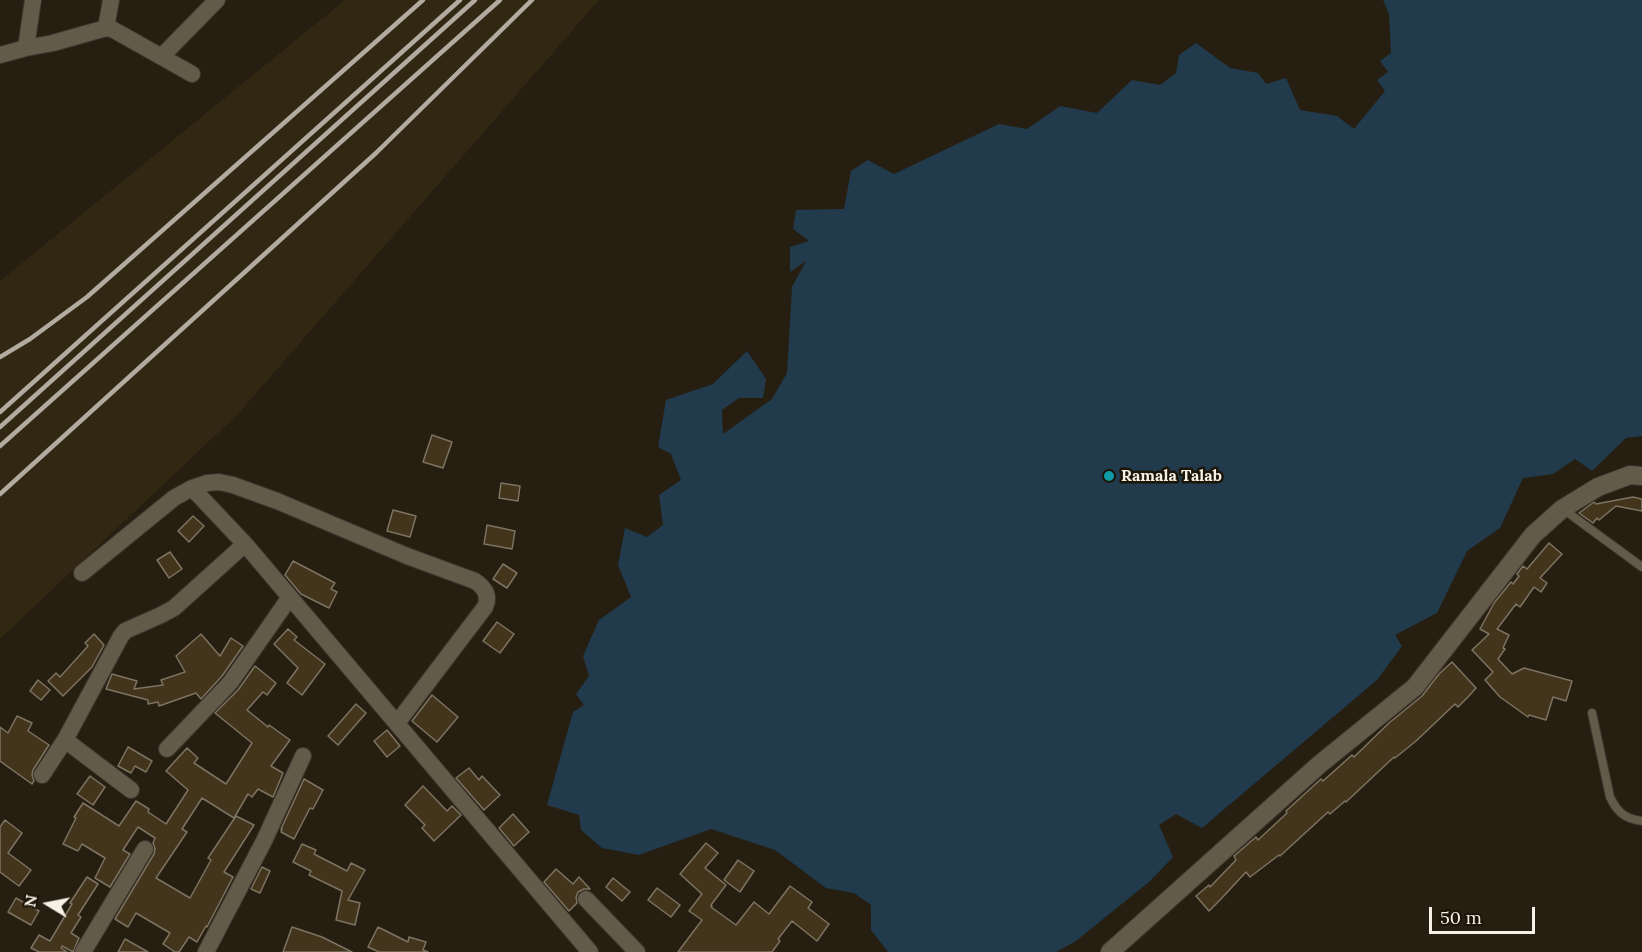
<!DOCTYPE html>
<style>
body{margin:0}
#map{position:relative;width:1642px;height:952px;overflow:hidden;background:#261e10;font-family:Lora,serif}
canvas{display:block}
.north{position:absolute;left:18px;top:874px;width:60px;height:60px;-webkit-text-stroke:4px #1c1507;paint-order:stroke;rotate:280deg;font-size:16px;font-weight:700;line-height:24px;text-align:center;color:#f6f1e7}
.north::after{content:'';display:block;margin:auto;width:21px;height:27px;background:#f6f1e7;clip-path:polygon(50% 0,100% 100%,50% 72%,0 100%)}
.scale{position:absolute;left:1429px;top:907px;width:106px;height:27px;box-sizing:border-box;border:3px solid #f6f1e7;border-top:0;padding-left:8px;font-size:18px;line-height:21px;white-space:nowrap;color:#f6f1e7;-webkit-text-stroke:4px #1c1507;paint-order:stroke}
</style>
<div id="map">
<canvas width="1642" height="952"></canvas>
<div class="north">N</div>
<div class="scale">50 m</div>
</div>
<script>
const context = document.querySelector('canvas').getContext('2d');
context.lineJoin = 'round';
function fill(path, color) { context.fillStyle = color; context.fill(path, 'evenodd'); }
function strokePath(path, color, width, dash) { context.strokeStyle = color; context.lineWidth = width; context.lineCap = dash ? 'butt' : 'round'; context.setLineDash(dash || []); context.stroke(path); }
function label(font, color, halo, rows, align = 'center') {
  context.font = font + ' Lora,serif'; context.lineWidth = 5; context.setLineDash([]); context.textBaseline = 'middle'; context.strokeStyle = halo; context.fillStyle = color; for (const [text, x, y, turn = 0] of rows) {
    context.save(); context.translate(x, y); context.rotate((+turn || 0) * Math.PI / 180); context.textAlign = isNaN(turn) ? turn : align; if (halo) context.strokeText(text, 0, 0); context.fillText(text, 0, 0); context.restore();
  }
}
fill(new Path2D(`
 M345 0H599L238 414 0 639V281Z`), '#322712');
fill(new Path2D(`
 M1383 0H1642V436L1626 438 1592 471 1575 459 1553 474 1523 478 1500 528 1467 551 1437 613 1395 635 1402 646 1377 680 1202 828 1176 814 1159 825 1173 857 1149 882 1076 941 1056 952H888L871 930V905L854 893 826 888 775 850 711 829 639 855 602 848 581 830 579 815 547 805 573 712 584 705 576 694 589 676 583 656 599 620 631 597 618 565 625 528 647 537 663 525 659 495 681 480 671 454 658 447 666 400 713 384 747 351 766 379 763 398H739L722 410 723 434 772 399 787 373 792 287 806 261 790 272V247L809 241 793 229 796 210 844 209 851 171 868 160 894 174 999 124 1027 129 1060 106 1097 113 1132 80 1160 85 1176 73 1179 55 1196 43 1230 68 1258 73 1266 84 1286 78 1300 110 1337 116 1354 129 1385 91 1377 80 1388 72 1380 61 1391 53 1389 14Z`), '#213b4d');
const building = new Path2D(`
 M432 435 452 442 443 468 423 462Z
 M501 483 520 486 518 501 499 498Z
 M1633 497 1642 499V511L1616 506 1599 520 1597 518 1593 523 1579 513 1594 502 1596 504Z
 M393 510 416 516 410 537 387 531Z
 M193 516 204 526 189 542 178 531Z
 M487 525 515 531 512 549 484 544Z
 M1549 543 1562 554 1540 578 1547 583 1541 592 1534 587 1520 607 1516 604 1497 629 1509 635 1503 648 1505 649 1498 659 1512 674 1524 668 1572 681 1566 701 1553 697 1546 720 1529 715 1528 717 1500 697 1485 680 1493 672 1472 650 1489 634 1480 629 1494 603 1511 582 1513 584 1519 576 1517 574 1523 566 1527 569Z
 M170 552 182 569 169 578 157 560Z
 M293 561 335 583 331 589 337 592 329 608 301 594 285 575Z
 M503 564 517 573 507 588 493 579Z
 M497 622 514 634 500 653 483 641Z
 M288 629 297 637 294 640 325 664 302 695 287 683 298 668 274 644Z
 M94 634 104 645 92 667 63 696 48 681 56 673 60 677 88 646 85 643Z
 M201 634 220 656 231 638 243 646 222 676 201 699 196 693 159 706 158 702 148 704V700L106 689 112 674 137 681 134 689 163 685 161 680 185 672 176 656Z
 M1452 662 1476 688 1468 697 1458 707 1455 704 1416 741 1395 758 1394 757 1346 802 1345 801 1330 814 1328 812 1280 856 1279 855 1250 877 1246 872 1220 900 1209 911 1196 896 1209 885 1210 887 1236 860 1234 856 1256 837 1258 840 1287 813 1286 811 1321 779 1323 781 1352 755 1354 757 1389 723 1422 696 1439 674Z
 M255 666 276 683 267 695 263 692 247 710 268 727 269 725 290 740 271 766 283 773 273 797 258 789 252 797 248 794 234 818 202 798 182 829 187 832 156 878 190 898 211 860 208 858 236 816 254 825 224 872 233 877 207 927 206 926 197 942 189 937 179 952H175L163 944 170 933 136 913 128 927 115 919 154 854 155 849 153 843 155 838 138 827 123 850 130 854 110 887 95 878 105 858 82 844 78 851 63 844 76 818 74 817 83 803 119 826 136 801 149 809 148 812 166 824 188 790 166 771 187 748 198 758 194 763 226 784 252 743 215 713 238 690Z
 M38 680 50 690 41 700 30 691Z
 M432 695 458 717 437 742 412 721Z
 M356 704 366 713 338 745 328 736Z
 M17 716 32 723 28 731 49 745 33 770 32 775 34 781 32 784 0 761V727L8 733Z
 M387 730 400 746 387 757 374 741Z
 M128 747 152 761 146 772 135 766 131 773 118 766Z
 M469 768 479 780 482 776 500 795 484 810 456 778Z
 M90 776 105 787 93 805 77 794Z
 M304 779 323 790 313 809 310 808 294 839 281 832 282 829H281Z
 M423 786 447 811 452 806 461 815 434 841 422 828 425 825 405 805Z
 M513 814 529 832 514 846 499 828Z
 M5 820 22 833 8 853 31 870 19 886 0 872V827Z
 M706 843 718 853 705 868 726 885 711 905 712 906 711 907 736 925 754 902 769 914 790 886 812 902 808 908 829 924 817 941 792 921 778 939 780 941 772 952H678L702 920 689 911 702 894 680 874Z
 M302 844 316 850 314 854 347 871 351 863 365 870 348 900 360 903 355 925 336 920 342 891 309 875 311 871 293 862Z
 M738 860 754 871 740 892 724 880Z
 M262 867 270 871 260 893 251 889Z
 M556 869 573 884 579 877 590 889H584L578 892 576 897 577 903 569 911 544 882Z
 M87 877 98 884 78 915 81 917 71 933 79 938 73 952 62 946 61 948 67 952H39L31 948 39 935 50 941 72 904 70 903Z
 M613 878 630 892 622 901 606 887Z
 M657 888 680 905 671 917 648 900Z
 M16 898 39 911 31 925 8 912Z
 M292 927 322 937 352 952H283Z
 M378 927 408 942 409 937 426 942 423 950 428 952H379L368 947Z
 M125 939 148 952H118Z`);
fill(building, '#43351b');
strokePath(building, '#7d7363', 1.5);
const lane = new Path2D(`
 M1563 509 1642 567
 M1592 713 1610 797C1617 812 1625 819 1642 821`);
const street = new Path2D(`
 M106 28 111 0
 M26 48 33 0
 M0 55 26 48 53 43 106 28 112 29 192 74
 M162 56 217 0
 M192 488 245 544 590 952
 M82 573 174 498 192 488 207 483 219 482 233 485 277 501 407 556 475 581C485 588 490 596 485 607L397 723
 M65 740 131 790
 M167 749 230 683 290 597
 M42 775 65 740 121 636 125 631 161 615 174 608 245 544
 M586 899 637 952
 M83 952 145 849
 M206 952 264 841 303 756`);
const secondary = new Path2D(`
 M1110 952 1320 764 1415 687 1533 535 1562 509 1598 487 1630 475 1642 476`);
strokePath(lane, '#3d372e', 10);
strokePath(street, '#3d372e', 18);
strokePath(secondary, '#3d372e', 20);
strokePath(lane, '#635a4a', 8);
strokePath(street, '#635a4a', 16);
strokePath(secondary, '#635a4a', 18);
strokePath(new Path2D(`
 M0 357 30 339 87 297 423 0
 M0 412 460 0
 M0 427 475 0
 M0 446 500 0
 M0 494 376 153 532 0`), '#b1aba0', 4.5);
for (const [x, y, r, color] of [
 [1109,476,6,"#0f9aa8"]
]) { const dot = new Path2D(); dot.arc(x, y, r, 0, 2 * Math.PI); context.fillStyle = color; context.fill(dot); strokePath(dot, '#1c1507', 2); }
label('bold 16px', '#f6f1e7', '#1c1507', [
 ["Ramala Talab",1121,476]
], 'left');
</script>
